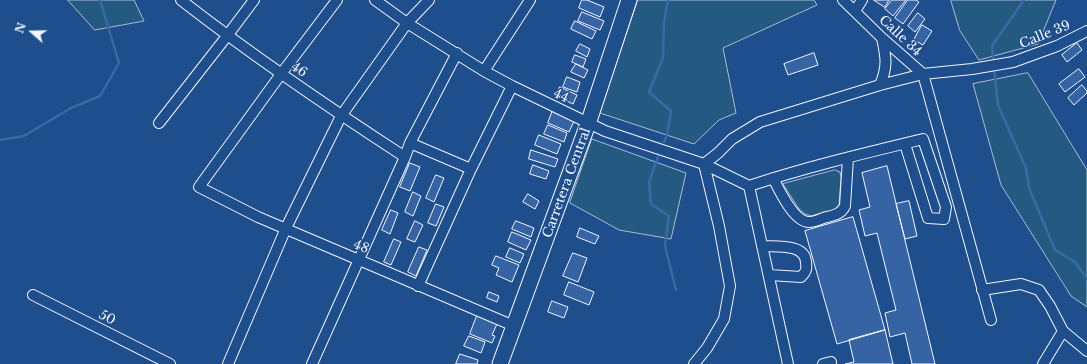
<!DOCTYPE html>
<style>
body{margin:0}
#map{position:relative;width:1087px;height:364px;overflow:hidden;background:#1f4e8c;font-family:"Libre Baskerville",serif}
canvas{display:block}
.north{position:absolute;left:12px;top:12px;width:40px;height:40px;-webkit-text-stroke:3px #1f4e8c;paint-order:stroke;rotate:290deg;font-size:11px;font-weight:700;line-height:16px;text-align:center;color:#f2f6ff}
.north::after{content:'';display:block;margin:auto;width:14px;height:18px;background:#f2f6ff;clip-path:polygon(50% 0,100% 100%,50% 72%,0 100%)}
</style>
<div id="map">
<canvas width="1087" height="364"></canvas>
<div class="north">N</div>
</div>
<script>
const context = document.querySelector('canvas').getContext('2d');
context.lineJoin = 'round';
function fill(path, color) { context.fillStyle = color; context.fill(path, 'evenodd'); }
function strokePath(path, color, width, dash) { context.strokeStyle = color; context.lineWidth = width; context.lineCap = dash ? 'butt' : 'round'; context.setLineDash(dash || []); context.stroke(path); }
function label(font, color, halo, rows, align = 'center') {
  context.font = font + ' "Libre Baskerville",serif'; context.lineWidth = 3; context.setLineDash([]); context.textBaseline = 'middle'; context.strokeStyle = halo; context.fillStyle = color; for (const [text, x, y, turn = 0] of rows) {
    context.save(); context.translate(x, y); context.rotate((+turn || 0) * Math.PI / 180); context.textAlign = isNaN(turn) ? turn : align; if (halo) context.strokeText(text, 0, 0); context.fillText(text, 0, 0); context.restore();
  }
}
const green = new Path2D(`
 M68 0H134L144 21 95 30Z
 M638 0H814L817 5 723 48 736 113 719 120 694 144 600 113Z
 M951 0H1056L1038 44 979 60 960 31Z
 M1028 73 1087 170V307L1071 296 1001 185 973 84Z
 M592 139 686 173 671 239 619 230 570 203Z
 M835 170 840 172 841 178 839 205 835 210 811 216 805 214 799 209 783 184Z`);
fill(green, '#245a82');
strokePath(green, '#a8bbd7', 1);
strokePath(new Path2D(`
 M994 63 992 46 1024 0
 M994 68 998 105 1026 168 1029 188 1055 250 1075 262 1087 279
 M0 140 24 136 71 108 100 96 119 63 100 0
 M664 142 667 135 671 111 649 92 663 58 664 22 668 0
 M658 157 649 182 651 204 669 216 665 246 676 290`), '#3b69a3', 2.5);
const building = new Path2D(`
 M582 0H587L604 7 600 17 579 8Z
 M874 0H889L885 7Z
 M892 0H906L893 16 885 9Z
 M908 0H916L919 2 903 24 895 18Z
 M582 12 604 21 600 30 578 21Z
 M918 13 925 19 915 32 908 26Z
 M575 21 596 31 592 39 571 29Z
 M922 25 932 31 923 45 914 40Z
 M1077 43 1082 50 1067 62 1062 55Z
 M580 44 590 49 587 57 576 51Z
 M814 53 818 65 788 75 784 64Z
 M575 55 586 59 583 67 572 62Z
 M576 64 588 70 584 78 571 72Z
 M1079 69 1085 77 1065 92 1059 84Z
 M567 77 580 82 577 92 563 87Z
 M1082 85 1087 91V93L1074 105 1068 98Z
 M560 87 577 95 573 104 556 96Z
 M553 110 575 119 569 132 548 123Z
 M548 125 567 133 564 142 544 134Z
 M539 135 561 144 557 154 535 145Z
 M531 150 558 159 555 167 529 159Z
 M410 163 420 167 410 191 400 187Z
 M533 165 549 171 546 179 530 174Z
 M887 166 935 364H912L905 333 890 337 885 313 896 310 877 233 865 236 859 210 870 207 862 173Z
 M436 175 444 178 434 202 426 198Z
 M413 192 421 196 413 216 405 212Z
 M528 194 539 201 535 209 523 202Z
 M909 201 917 236 905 239 896 204Z
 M436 204 444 207 436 226 428 223Z
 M391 210 398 213 390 234 382 230Z
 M853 217 885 330 837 344 805 231Z
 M415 221 423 225 415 242 407 239Z
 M516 221 534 228 531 237 512 229Z
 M580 228 599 236 595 244 577 237Z
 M512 232 531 240 526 250 508 242Z
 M394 239 401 242 391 265 384 262Z
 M419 247 427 250 416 276 408 272Z
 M510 248 524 254 520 263 506 257Z
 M573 253 587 258 578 282 563 276Z
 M496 256 519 265 512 282 496 275 499 268 492 265Z
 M569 282 594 292 589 305 564 295Z
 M489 292 499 296 497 302 487 298Z
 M552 301 568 307 564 318 548 312Z
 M477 316 497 324 492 335 495 336 492 343 470 334Z
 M885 330 893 364H845L854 362 849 340Z
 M469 336 485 342 481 353 464 346Z
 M460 354 478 360 477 364H456Z`);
fill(building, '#3563a3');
strokePath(building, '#f2f6ff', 1);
const minor = new Path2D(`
 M181 0C253 56 328 107 405 157
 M337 0 281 74 199 187 258 217 514 326
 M375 0 407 23 484 71 512 86 605 131 704 164 749 186
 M843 0 882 38 923 74 991 320
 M855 11 862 0
 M484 71 530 0
 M880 85C888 66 886 57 882 38
 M159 123 227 36 254 0
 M410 143 471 169
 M704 164 718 153 732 139 760 122 880 85 923 74 972 69 1013 62 1057 46 1087 31
 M773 178C779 190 794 222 809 222 815 222 822 218 827 217 835 215 841 214 845 206L848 158
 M749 186C806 167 865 153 923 139L946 207 944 219 928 218 905 144
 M749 186 788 364
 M762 246C776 247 806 243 806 263 807 269 806 272 801 277L769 275
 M418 286 471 169 512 86
 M982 290 1021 284 1039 290 1050 306 1063 331 1087 351
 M33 295 170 364
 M228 364 286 228 341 116 407 23 429 0
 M312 364 405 157 410 143 457 53
 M694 364 707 348 724 319 730 286 719 226 704 164
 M823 364 831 362
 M1043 364 1063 331`);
const highway = new Path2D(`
 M500 364 588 124 629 0`);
strokePath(minor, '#f2f6ff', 12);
strokePath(highway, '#f2f6ff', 17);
strokePath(minor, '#1f4e8c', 10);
strokePath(highway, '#1f4e8c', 15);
label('13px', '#f2f6ff', '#1f4e8c', [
 ["Calle 39",1045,35,-22],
 ["Calle 34",900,36,43],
 ["46",299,70,35],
 ["44",561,96,26],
 ["Carretera Central",567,183,-70],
 ["48",361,247,24],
 ["50",107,318,27]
]);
</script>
